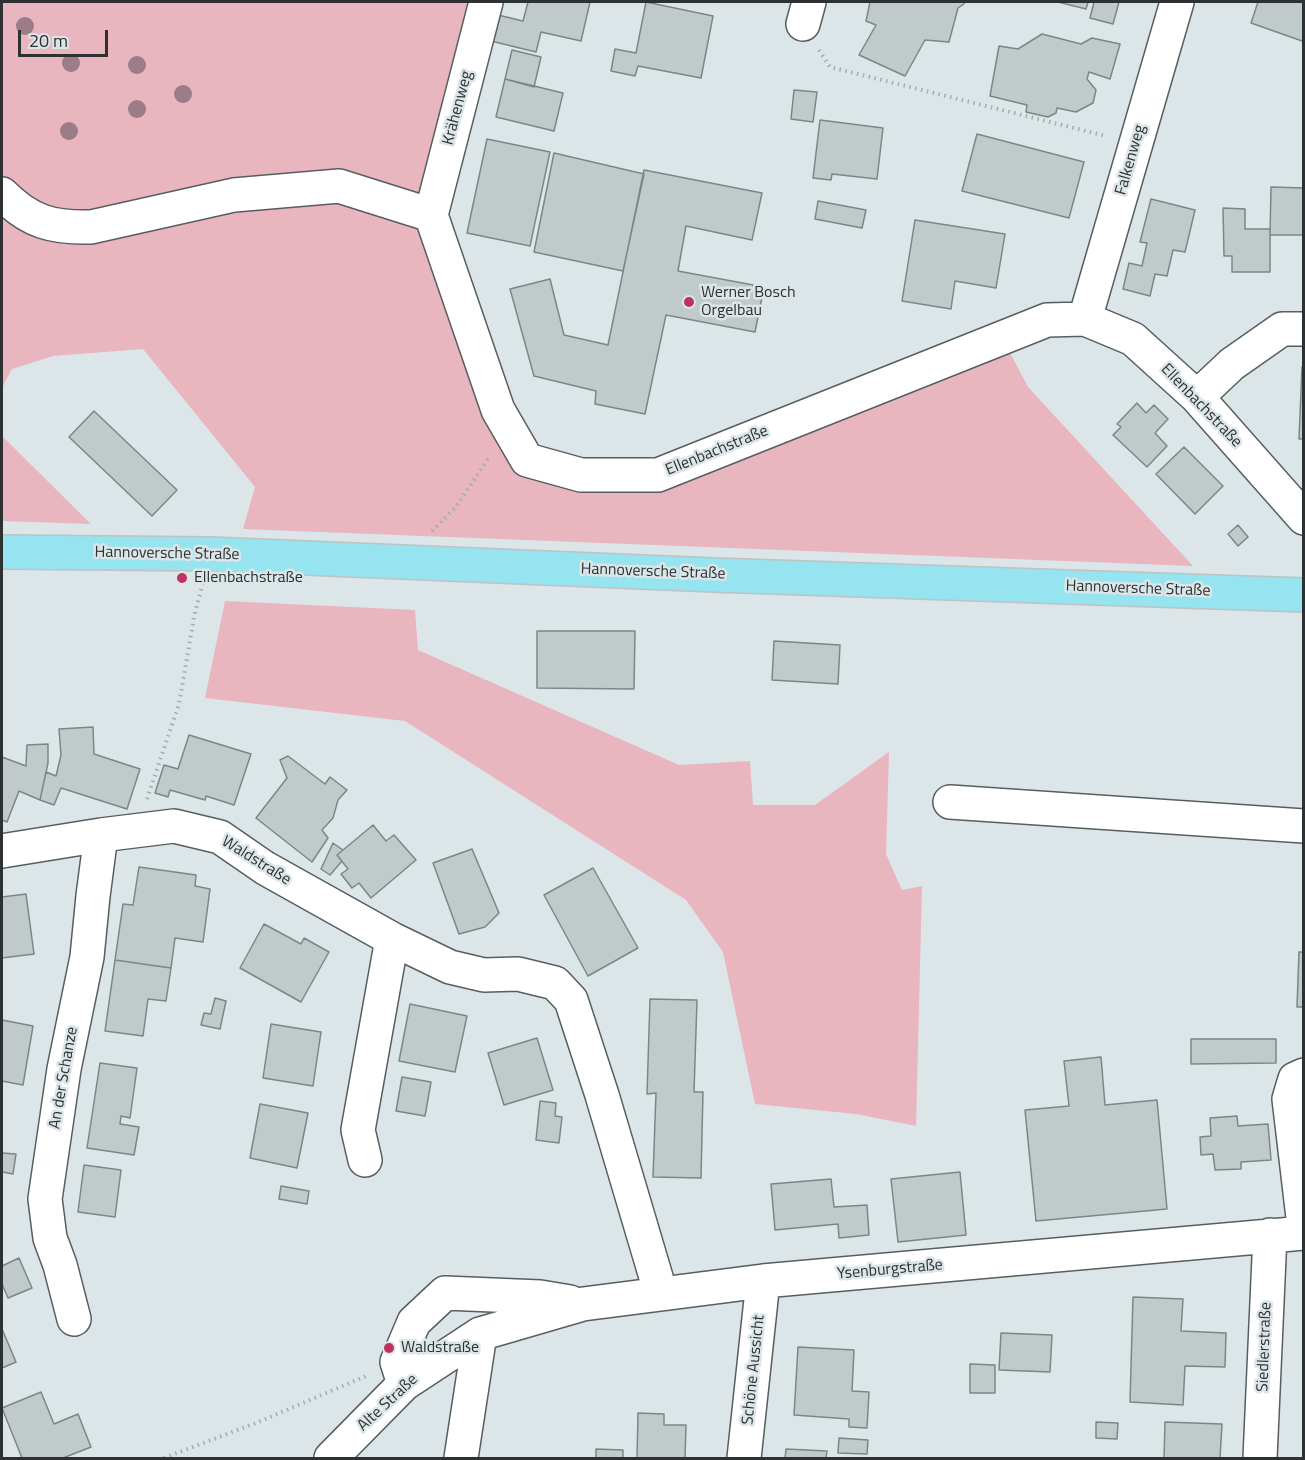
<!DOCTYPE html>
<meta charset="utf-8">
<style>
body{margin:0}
#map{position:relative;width:1305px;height:1460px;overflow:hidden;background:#dce6e8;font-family:"Titillium Web",sans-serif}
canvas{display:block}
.frame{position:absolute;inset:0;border:3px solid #2d3132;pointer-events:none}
.scale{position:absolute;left:18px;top:30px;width:90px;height:27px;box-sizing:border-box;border:3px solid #2d3132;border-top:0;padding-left:8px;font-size:18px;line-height:21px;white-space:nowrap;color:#2d3132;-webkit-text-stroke:4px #dce6e8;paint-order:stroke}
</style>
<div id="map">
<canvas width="1305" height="1460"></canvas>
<div class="frame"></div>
<div class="scale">20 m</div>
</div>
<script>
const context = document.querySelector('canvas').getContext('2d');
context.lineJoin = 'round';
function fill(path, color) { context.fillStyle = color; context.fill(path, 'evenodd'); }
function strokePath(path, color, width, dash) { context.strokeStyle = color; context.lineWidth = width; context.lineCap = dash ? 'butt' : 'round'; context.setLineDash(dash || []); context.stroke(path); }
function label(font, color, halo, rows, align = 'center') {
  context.font = font + ' "Titillium Web",sans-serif'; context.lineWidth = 5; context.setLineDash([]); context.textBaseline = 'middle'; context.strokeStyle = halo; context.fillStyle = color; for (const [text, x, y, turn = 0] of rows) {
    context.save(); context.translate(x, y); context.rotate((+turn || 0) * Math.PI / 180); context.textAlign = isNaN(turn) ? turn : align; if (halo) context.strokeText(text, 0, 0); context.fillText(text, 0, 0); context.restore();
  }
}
fill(new Path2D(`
 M2 2H471L431 161 483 411 574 489 1007 347 1028 387 1193 566 243 529 255 487 143 349 53 356 12 369 2 388Z
 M2 436 91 524 2 521Z
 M225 601 415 610 418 650 679 765 750 761 753 805H815L889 752 886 854 902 890 922 886 916 1126 856 1114 755 1104 723 952 686 900 405 721 205 698Z`), '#e9b5bf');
const building = new Path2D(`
 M528 2H590L581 41 541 32 536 52 491 41 498 15 523 21Z
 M646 2 713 16 701 78 638 66 635 76 611 71 615 49 636 53Z
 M870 2H964V4L958 8 949 42 925 40 905 76 859 55 876 25 866 21Z
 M1058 2H1088L1086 9Z
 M1094 2H1119L1113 24 1090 18Z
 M1258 2H1304V36L1302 41 1251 23Z
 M1042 34 1081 44 1092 38 1120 44 1110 79 1089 72 1087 79 1096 90 1093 103 1076 112 1057 108 1056 113 1048 117 1026 112 1027 105 990 96 999 46 1018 49Z
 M512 50 541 57 534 87 505 79Z
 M505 79 563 93 554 131 496 117Z
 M794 90 817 92 813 122 791 119Z
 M820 120 883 128 877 179 832 174 831 180 813 178Z
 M977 134 1084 162 1069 218 962 191Z
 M487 139 550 152 530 246 467 233Z
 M554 153 644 174 623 271 534 252Z
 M644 170 762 193 752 240 686 226 678 271 764 287 755 332 666 315 645 414 595 404 596 391 534 376 510 289 550 279 564 335 608 345Z
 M1271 187 1304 188V235H1270Z
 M1151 199 1195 210 1185 252 1173 250 1167 276 1155 274 1150 296 1123 289 1129 263 1142 266 1147 243 1140 242Z
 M818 201 866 210 862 228 815 219Z
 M1223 208 1245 209V229H1270V272H1232V256H1224Z
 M915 220 1005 234 996 288 955 281 951 309 902 301Z
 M1302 367H1304V439H1299Z
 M1137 403 1146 413 1154 405 1168 419 1155 433 1167 446 1147 467 1113 435 1121 427 1117 424Z
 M94 411 177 490 152 516 69 437Z
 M1184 447 1223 486 1195 514 1156 474Z
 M1238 525 1248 537 1238 546 1228 534Z
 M537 631H635L634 689 537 688Z
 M774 641 840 645 838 684 772 680Z
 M93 727 94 754 140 769 127 809 61 788 54 805 40 800 46 772 56 776 61 755 59 729Z
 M189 735 251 754 234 805 206 796 205 800 170 790 168 797 155 793 164 765 178 769Z
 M48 744V763L40 800 19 791 7 822 2 820V757L26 766 27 745Z
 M288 756 325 784 330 777 347 790 338 800 333 818 322 830 328 838 312 862 256 818 287 778 280 760Z
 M373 825 386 841 394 835 416 860 371 898 359 883 352 888 341 874 348 869 337 855Z
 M333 843 343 850 337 855 342 861 330 875 321 869Z
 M472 849 499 913 485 927 459 934 433 863Z
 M139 867 196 875 195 886 210 889 203 942 175 938 171 968 115 960 123 904 133 905Z
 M593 868 638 948 588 976 544 895Z
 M26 894 34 954 2 958V897Z
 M264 924 301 944 304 938 329 952 301 1002 240 968Z
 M1299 952H1304V1007H1297Z
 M115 960 171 968 166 1001 148 999 143 1036 105 1031Z
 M215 998 226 1001 220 1029 201 1025 204 1013 211 1014Z
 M650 999 697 1000 694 1092H703L701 1178 653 1177 656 1093 647 1094Z
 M410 1004 467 1016 455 1072 399 1061Z
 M2 1020 33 1026 23 1085 2 1081Z
 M271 1024 321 1032 313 1086 263 1078Z
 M537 1038 553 1090 504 1105 488 1053Z
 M1191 1039H1276V1063L1191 1064Z
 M1101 1057 1105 1105 1157 1100 1167 1209 1036 1221 1025 1110 1069 1106 1064 1061Z
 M100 1063 137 1068 130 1118 121 1116 120 1124 139 1127 134 1155 87 1148Z
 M402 1077 431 1082 425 1116 396 1111Z
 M540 1101 556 1103 555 1116 562 1117 559 1143 536 1140Z
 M260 1104 308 1113 297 1168 250 1158Z
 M1237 1116 1238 1126 1268 1124 1271 1160 1241 1162V1169L1215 1170 1213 1154 1201 1155 1200 1137 1211 1136 1210 1118Z
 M2 1153 16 1154 13 1174 2 1172Z
 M84 1165 121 1170 115 1217 78 1212Z
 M960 1172 966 1235 898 1242 891 1179Z
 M831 1179 834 1207 867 1205 869 1235 839 1238 838 1224 775 1230 771 1184Z
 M281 1186 309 1191 307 1204 279 1199Z
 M19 1258 32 1288 8 1298 2 1284V1266Z
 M1133 1297 1183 1299 1181 1331 1226 1333 1225 1367 1185 1366 1183 1405 1130 1402Z
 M2 1329 16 1362 2 1368Z
 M1001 1333 1052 1335 1050 1372 999 1370Z
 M798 1347 854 1350 852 1391 869 1392 867 1428 849 1427V1419L794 1415Z
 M970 1364 995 1365V1393H970Z
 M41 1392 54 1424 78 1414 91 1447 63 1458H22L2 1408Z
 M638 1413 664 1414V1425H686L685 1458H637Z
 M1096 1422 1118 1423 1117 1439 1096 1438Z
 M1165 1422 1222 1424 1220 1458H1164Z
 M839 1438 868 1440 867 1454 838 1453Z
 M596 1449 623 1450V1458H596Z
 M786 1449 827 1451 826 1458H785Z`);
fill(building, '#c0cacb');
strokePath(building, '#7d8687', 1.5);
const minor = new Path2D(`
 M803 24 809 2
 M2 194C30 222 52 228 91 227L234 195 339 186 431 215 498 410 527 460 581 475H658L1047 320 1085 319 1133 339 1197 397 1304 518
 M431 215 486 2
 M1085 319 1177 2
 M1197 397 1232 364 1282 329H1304
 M950 802 1304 826
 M2 851 101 835 174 826 220 837 265 868 392 939 450 967 484 975 518 974 555 983 571 1000 602 1095 661 1294
 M1304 1075 1295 1079 1289 1099 1304 1226
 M365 1160 358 1130 392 939
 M74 1319 60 1265 50 1238 45 1199 64 1069 87 957 93 896 101 835
 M404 1384 397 1362 414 1322 445 1293 540 1297 570 1302
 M331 1458 404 1384 480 1334 583 1304 763 1281 1304 1233
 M461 1458 480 1334
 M744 1458 763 1281
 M1260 1458 1270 1235`);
const major = new Path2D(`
 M2 552 211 554 714 575 1304 595`);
strokePath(minor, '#565e60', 36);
strokePath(major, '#c0c1c2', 36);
strokePath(new Path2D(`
 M819 50 830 67 1106 136
 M432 531 455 508 490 456
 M147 799 179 704 195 612 203 583
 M164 1458 256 1423 366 1376`), '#a4acad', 4, [1.5, 4.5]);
strokePath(minor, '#fff', 33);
strokePath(major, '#95e4ef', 33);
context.fillStyle = '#9b7c87';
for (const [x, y] of [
 [25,26],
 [71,63],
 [137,65],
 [183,94],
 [137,109],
 [69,131]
]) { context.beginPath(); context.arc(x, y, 9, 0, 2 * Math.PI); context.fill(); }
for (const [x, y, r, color] of [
 [689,302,6,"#bf3161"],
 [182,578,6,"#bf3161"],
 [389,1348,6,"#bf3161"]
]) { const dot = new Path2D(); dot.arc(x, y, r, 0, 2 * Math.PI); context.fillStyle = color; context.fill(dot); strokePath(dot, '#dce6e8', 2); }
label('16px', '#2d3132', '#dce6e8', [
 ["Krähenweg",458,108,-75],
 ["Falkenweg",1131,160,-74],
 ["Ellenbachstraße",1201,406,46],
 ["Ellenbachstraße",717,451,-22],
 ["Hannoversche Straße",167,554,1],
 ["Hannoversche Straße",653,572,2],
 ["Hannoversche Straße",1138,589,2],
 ["Waldstraße",256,861,32],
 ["An der Schanze",64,1078,-80],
 ["Ysenburgstraße",890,1270,-5],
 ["Siedlerstraße",1265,1347,-88],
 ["Schöne Aussicht",754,1370,-84],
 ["Alte Straße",388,1403,-43]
]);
label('16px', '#2d3132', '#dce6e8', [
 ["Werner Bosch",701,293],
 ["Orgelbau",701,311],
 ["Ellenbachstraße",194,578],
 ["Waldstraße",401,1348]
], 'left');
</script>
